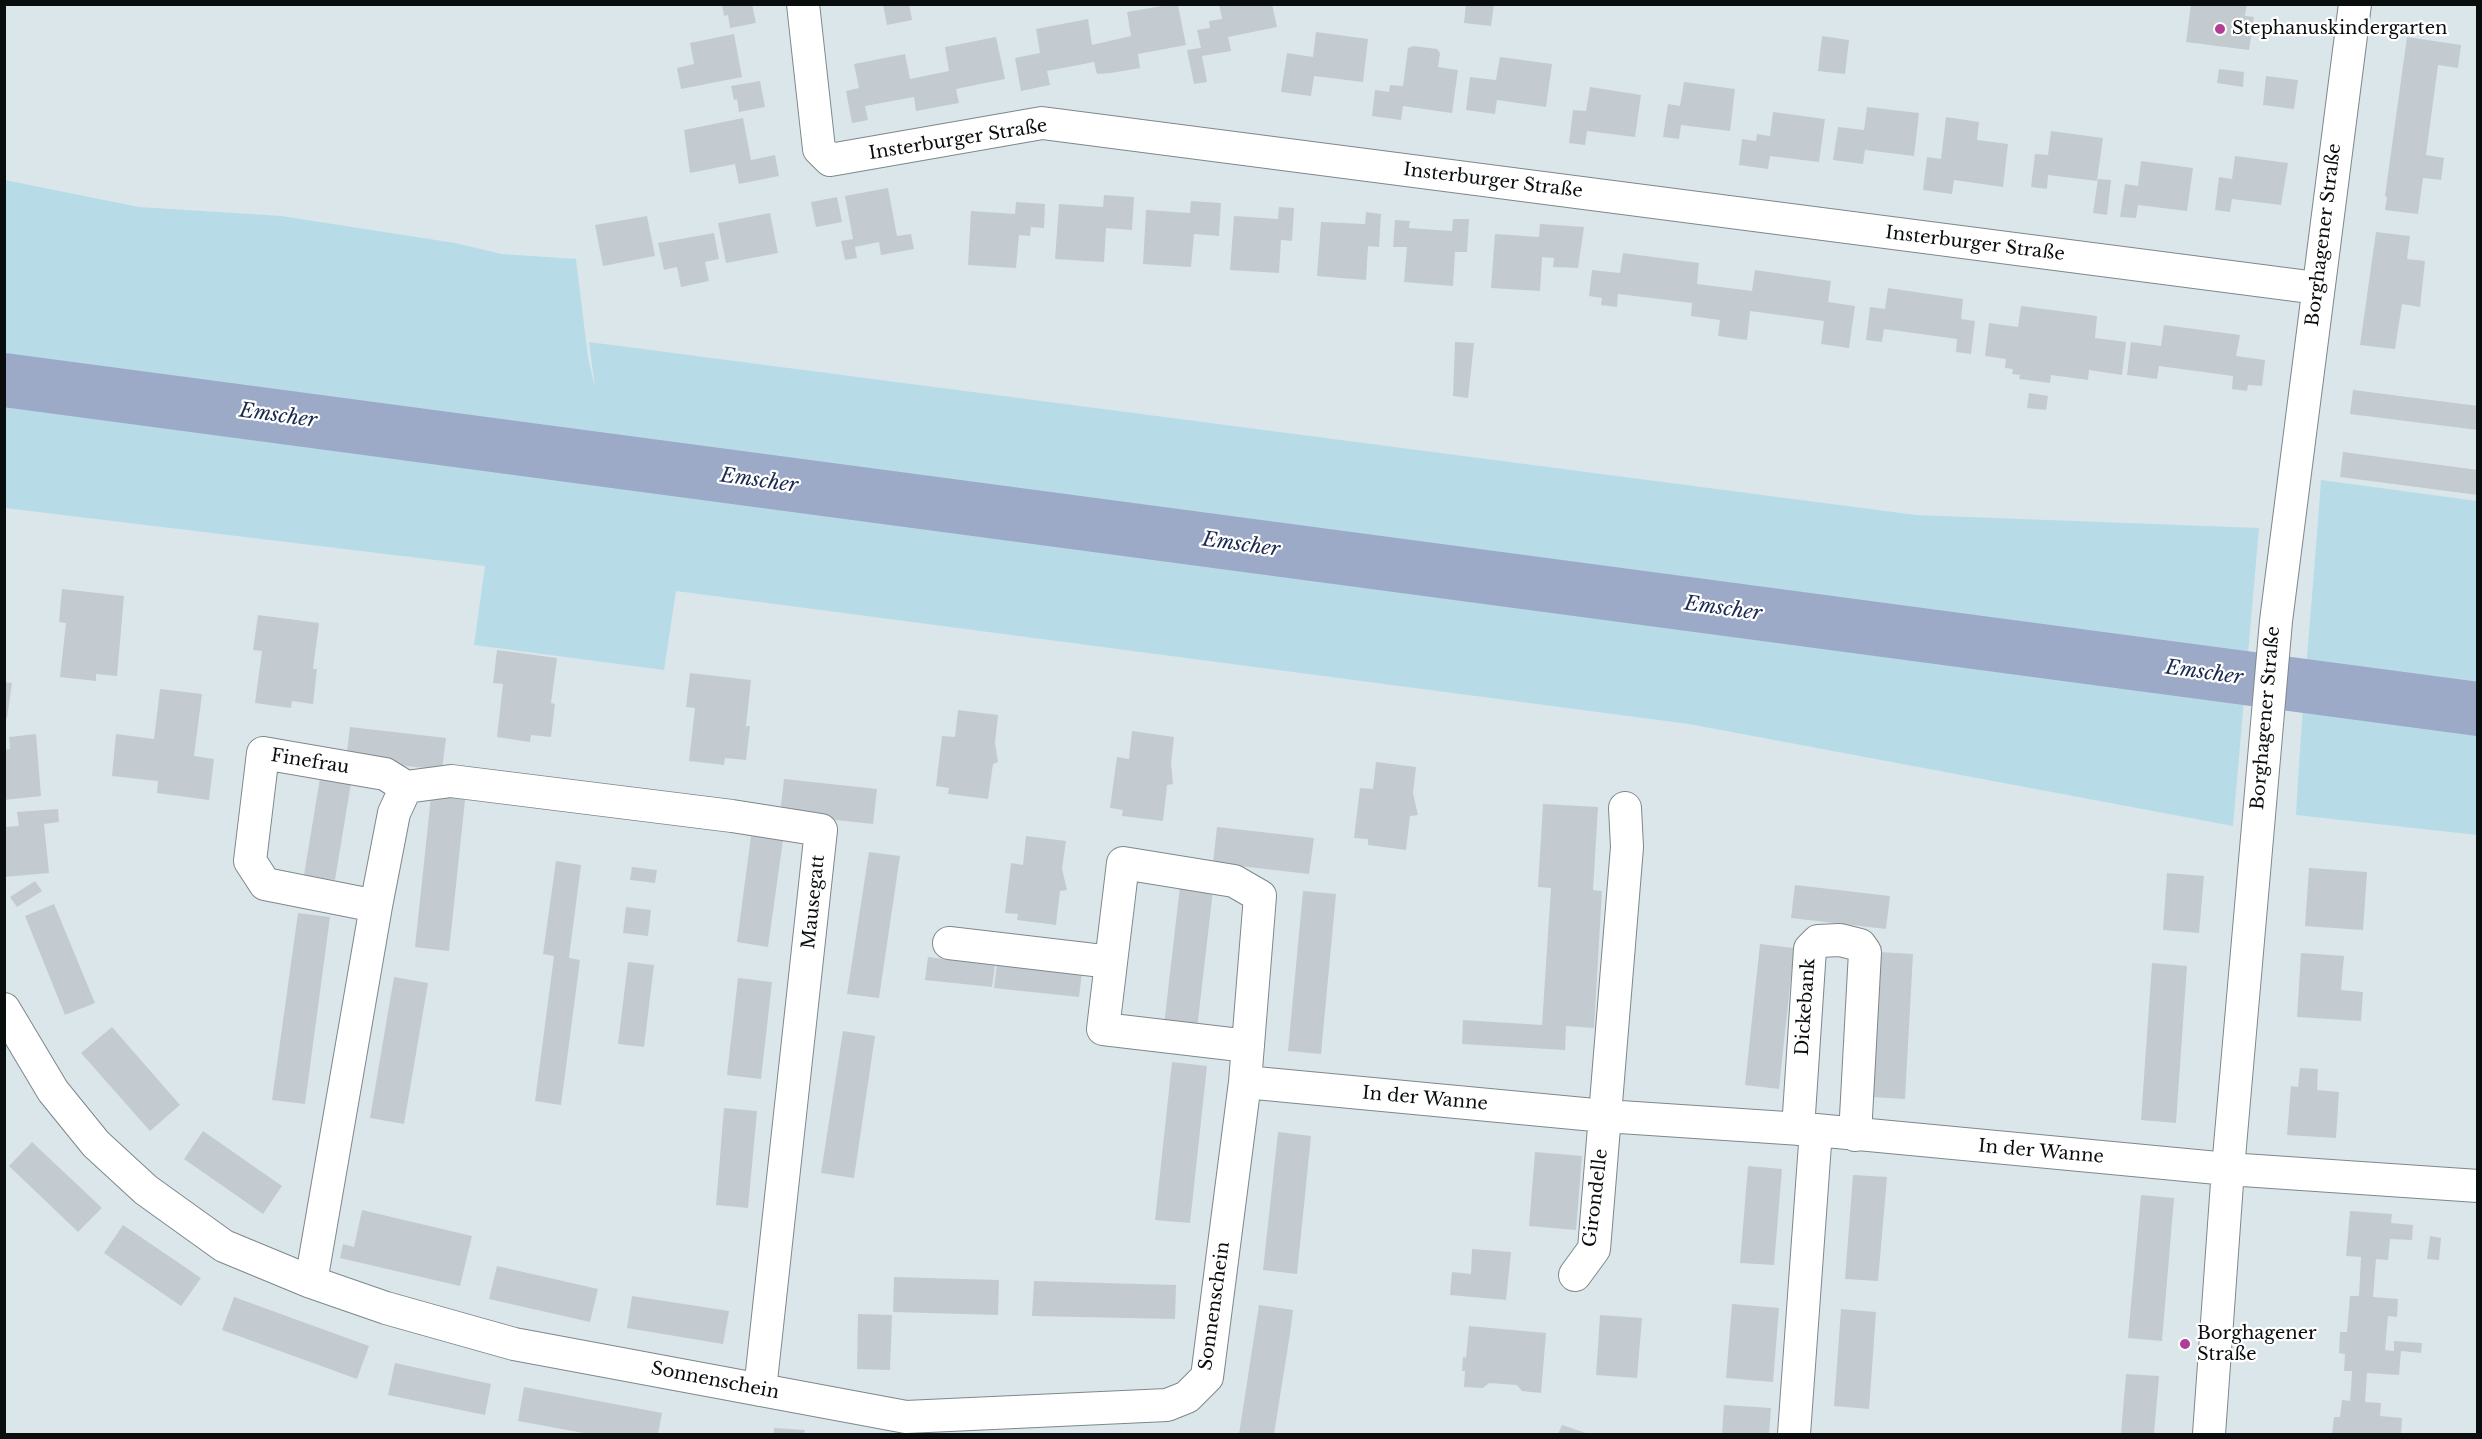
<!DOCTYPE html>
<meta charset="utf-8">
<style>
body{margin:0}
#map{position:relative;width:2482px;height:1439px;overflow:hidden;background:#dbe6ea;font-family:"Libre Baskerville",serif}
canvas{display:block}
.frame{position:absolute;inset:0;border:6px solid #0a0d0e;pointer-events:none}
</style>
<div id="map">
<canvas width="2482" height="1439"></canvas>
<div class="frame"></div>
</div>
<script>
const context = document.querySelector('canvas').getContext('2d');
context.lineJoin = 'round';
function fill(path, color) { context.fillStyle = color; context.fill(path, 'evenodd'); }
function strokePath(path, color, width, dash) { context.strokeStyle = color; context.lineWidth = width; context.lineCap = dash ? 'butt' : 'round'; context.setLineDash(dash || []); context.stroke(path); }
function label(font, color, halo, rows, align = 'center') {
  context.font = font + ' "Libre Baskerville",serif'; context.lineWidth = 4.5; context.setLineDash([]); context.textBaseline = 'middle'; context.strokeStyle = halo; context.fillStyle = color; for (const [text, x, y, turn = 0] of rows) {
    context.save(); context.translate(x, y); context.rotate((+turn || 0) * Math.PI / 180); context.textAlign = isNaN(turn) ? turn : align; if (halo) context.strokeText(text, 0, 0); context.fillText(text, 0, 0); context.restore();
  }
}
fill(new Path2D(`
 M5 180 139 207 281 216 455 243 502 254 576 259 588 357 595 388 589 342 1916 515 2259 528 2233 826 1689 724 676 591 664 670 474 645 485 566 5 508Z
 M2321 480 2477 501V835L2296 815C2302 703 2313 592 2321 480Z`), '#b7dce8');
strokePath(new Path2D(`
 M4 380 2478 709`), '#9daac7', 54);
fill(new Path2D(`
 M722 4H752L756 23 730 28 728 15 724 16Z
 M883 4H909L912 20 887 25Z
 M1219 4H1272L1277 27 1228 37 1231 51 1202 56 1207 82 1194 84 1187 50 1201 48 1197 30 1210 28 1209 21 1222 19Z
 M1466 4H1494L1491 26 1464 23Z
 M2191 4H2247L2245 16 2254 17 2249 50 2186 42Z
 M1168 5H1178L1186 45 1138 54 1140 68 1111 73 1097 74 1094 62 1047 71 1050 85 1021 91 1015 58 1040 53 1036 29 1088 19 1092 45 1131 36 1127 12Z
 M1316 32 1368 39 1363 82 1314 76 1311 96 1281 92 1287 53 1313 57Z
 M734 34 742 77 681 89 677 68 694 64 690 43Z
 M1822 36 1849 40 1845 74 1818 71Z
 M996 37 1005 79 956 89 959 103 943 106 916 111 914 97 865 106 868 120 852 123 846 91 859 88 854 64 905 54 910 79 949 71 945 47Z
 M2407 37 2461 45 2458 68 2438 65 2426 155 2444 158 2441 180 2423 178 2418 214 2385 210 2387 197 2385 196Z
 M1413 46 1437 49 1440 53 1438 67 1458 70 1452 113 1403 106 1401 120 1372 116 1375 90 1389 92 1390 85 1403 86 1408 48Z
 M1500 57 1552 64 1546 107 1497 100 1495 114 1466 110 1470 77 1496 80Z
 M2219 69 2244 72 2243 87 2217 83Z
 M2266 76 2298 80 2294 109 2263 105Z
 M760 81 765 107 739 112 737 99 734 100 731 86Z
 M1684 82 1735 89 1730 131 1681 125 1679 139 1663 137 1668 104 1680 106Z
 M1590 87 1641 95 1635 137 1587 131 1585 145 1569 143 1573 110 1586 111Z
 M1867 107 1919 113 1914 156 1865 150 1863 164 1833 160 1838 127 1864 130Z
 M1773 112 1825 119 1819 162 1770 156 1768 169 1739 165 1742 139 1756 141 1757 134 1770 136Z
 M1946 117 1979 122 1977 140 2008 144 2003 187 1954 180 1952 194 1923 190 1927 157 1941 159Z
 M743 118 751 160 775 155 779 176 739 184 735 164 690 173 684 130Z
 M2051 131 2103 138 2097 181 2048 175 2047 189 2031 187 2035 154 2048 155Z
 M2235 156 2288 163 2281 205 2232 199 2230 212 2215 210 2219 177 2232 179Z
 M2141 161 2193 168 2187 211 2138 205 2136 218 2120 217 2125 184 2138 186Z
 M2098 179 2111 180 2107 215 2093 213Z
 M888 188 897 236 911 234 914 249 881 255 879 242 855 247 857 258 845 260 841 241 853 239 845 196Z
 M1104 195 1134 197 1132 230 1106 228 1104 262 1055 259 1059 204 1103 207Z
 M837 197 842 222 816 227 811 202Z
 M1191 201 1221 203 1219 236 1194 234 1191 267 1143 264 1146 210 1190 213Z
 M1016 202 1045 204 1044 228 1031 227 1030 236 1019 235 1016 268 968 265 971 211 1015 214Z
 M1279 207 1294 208 1292 241 1281 240 1279 273 1230 270 1234 216 1278 219Z
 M1366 212 1381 214 1379 247 1368 246 1366 280 1317 276 1321 222 1365 224Z
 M770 213 778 253 726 263 718 223Z
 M647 216 655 256 603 266 595 225Z
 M1453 219H1469L1467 252H1455L1453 286 1404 282 1407 247H1393L1395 220 1410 221 1409 228 1452 231Z
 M1540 224 1584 227 1578 268 1553 267 1554 258 1542 257 1540 291 1491 288 1495 234 1539 237Z
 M2376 232 2410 236 2407 259 2425 261 2420 307 2402 304 2395 349 2360 345Z
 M714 233 719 259 705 262 709 281 681 287 677 267 664 270 658 243Z
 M1623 253 1699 263 1697 284 1752 291 1755 270 1831 281 1828 302 1855 306 1849 348 1821 344 1824 321 1750 311 1747 340 1718 336 1720 320 1691 316 1692 303 1618 294 1617 307 1601 305 1602 298 1589 296 1592 270 1620 273Z
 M1888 288 1963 299 1961 319 1975 321 1971 354 1956 352 1957 339 1884 329 1882 342 1866 340 1870 307 1885 309Z
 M2021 306 2097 316 2095 338 2126 342 2122 375 2089 370 2088 380 2051 375 2050 383 2019 379 2020 375 2012 374 2013 369 2005 368 2006 359 1985 356 1989 323 2018 327Z
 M2164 325 2240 335 2236 356 2265 360 2262 386 2248 385 2247 391 2232 389 2233 376 2159 366 2157 379 2127 375 2131 342 2161 346Z
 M1455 342 1474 343 1468 398 1453 396Z
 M2353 390 2478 406V430L2350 414Z
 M2029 393 2048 396 2046 410 2027 408Z
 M2343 452 2478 470V495L2340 477Z
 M62 589 124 596 117 676 96 674V681L60 677 66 623 59 622Z
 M258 615 319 623 313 669H317L313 704 292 701 291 708 255 703 262 651 253 650Z
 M497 650 557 658 551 703 555 704 551 737 531 735 530 742 497 737 503 684 493 683Z
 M690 673 751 680 746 726H750L746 760 725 758 724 765 689 761 695 708 686 707Z
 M4 682 12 683 7 718 4 717Z
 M160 689 202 694 194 756 214 759 209 800 157 793 158 781 112 776 116 734 154 739Z
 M958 710 998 715 995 743 998 762 993 764 988 799 948 794 949 788 936 786 942 736 955 737Z
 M350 727 446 738 442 770 346 759Z
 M1132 731 1174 737 1171 763 1173 784 1167 785 1163 821 1122 816 1123 810 1110 808 1117 757 1129 759Z
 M36 734 41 796 4 800V750L10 749 9 737Z
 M1376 762 1416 767 1413 793 1418 815 1410 816 1406 850 1368 845V839L1354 838 1360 788 1373 789Z
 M321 772 352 777 335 880 304 875Z
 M784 779 877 789 873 824 780 814Z
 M432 787 466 791 449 951 415 947Z
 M1543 804 1598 807 1593 890 1602 891 1594 1028 1566 1026 1565 1050 1462 1044 1463 1020 1542 1025 1551 888 1538 887Z
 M58 809 59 822 44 824 49 873 4 877V827L19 826 17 812Z
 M1217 827 1314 838 1309 874 1213 863Z
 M751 836 783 840 768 947 737 942Z
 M1026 836 1066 841 1062 869 1067 890 1060 891 1056 925 1017 920 1018 914 1005 913 1011 863 1023 865Z
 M869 852 900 856 879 998 847 994Z
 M556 861 581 865 569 958 580 960 561 1105 535 1101 554 956 543 954Z
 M632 867 657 870 655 883 630 880Z
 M2309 868 2367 872 2363 930 2305 926Z
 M2167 873 2204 876 2199 933 2163 930Z
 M35 881 42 891 17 907 10 897Z
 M1795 885 1890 896 1886 929 1791 918Z
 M1180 886 1213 890 1197 1029 1164 1025Z
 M1303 891 1336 894 1321 1054 1288 1051Z
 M54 904 95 1003 65 1015 25 916Z
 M626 907 651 910 648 936 623 933Z
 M298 913 330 917 305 1104 272 1100Z
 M1760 944 1794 948 1779 1089 1745 1085Z
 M1879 952 1913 954 1905 1099 1871 1097Z
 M2301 953 2344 956 2341 990 2363 992 2361 1021 2297 1017Z
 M928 957 995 965 992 987 925 980Z
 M628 962 654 965 644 1047 618 1044Z
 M2152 963 2187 966 2176 1123 2141 1120Z
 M997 964 1082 973 1079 997 994 988Z
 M394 977 428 983 404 1124 370 1118Z
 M738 978 772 982 761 1079 727 1075Z
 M112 1027 180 1105 150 1131 81 1053Z
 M843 1031 875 1036 854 1178 821 1173Z
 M1172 1062 1207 1066 1190 1223 1155 1220Z
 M2300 1068 2318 1069 2317 1090 2339 1092 2336 1138 2287 1135 2291 1086 2298 1087Z
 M724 1108 757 1111 748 1208 716 1205Z
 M203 1131 282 1186 263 1214 184 1159Z
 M1278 1132 1311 1136 1297 1274 1263 1270Z
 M32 1142 102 1208 78 1232 9 1166Z
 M1535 1152 1582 1156 1576 1230 1529 1226Z
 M1748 1166 1782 1169 1774 1265 1740 1263Z
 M1853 1175 1887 1177 1878 1281 1845 1279Z
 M2141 1195 2174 1198 2162 1341 2128 1338Z
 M362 1210 472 1236 460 1286 340 1258 343 1244 354 1247Z
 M2350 1211 2392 1214 2391 1223 2413 1225 2412 1240 2390 1239 2388 1260 2376 1259 2373 1297 2398 1299 2397 1317 2388 1316 2385 1350 2394 1351V1341L2422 1343 2421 1353 2401 1351 2399 1375 2367 1373 2365 1402 2381 1403 2380 1416 2402 1418 2401 1434H2332L2334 1417H2340L2342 1400 2350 1401 2351 1390 2352 1371H2344L2345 1354 2339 1353 2340 1332H2347L2350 1296H2359L2361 1257 2346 1256Z
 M123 1225 201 1278 181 1306 104 1253Z
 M2430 1236 2441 1238 2439 1260 2427 1259Z
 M1472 1249 1511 1252 1506 1300 1450 1295 1452 1272 1471 1274Z
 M497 1266 598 1289 590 1322 489 1299Z
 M894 1277 999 1280 998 1315 893 1312Z
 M1034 1281 1176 1285 1175 1319 1032 1316Z
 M632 1296 729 1311 723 1344 627 1328Z
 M234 1297 369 1346 357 1379 222 1330Z
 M1732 1304 1779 1308 1773 1382 1726 1378Z
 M1259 1305 1293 1310 1290 1334 1274 1434H1239Z
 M1841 1309 1876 1312 1869 1409 1834 1406Z
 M858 1314 892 1315 890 1370 857 1369Z
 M1600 1315 1642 1318 1637 1378 1596 1375Z
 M1469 1326 1546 1333 1541 1393 1522 1391 1517 1385 1489 1383 1483 1388 1464 1387 1465 1371H1462L1463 1357 1466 1358Z
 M395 1363 491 1384 485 1415 388 1395Z
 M2126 1374 2159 1376 2154 1434H2121Z
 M524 1387 662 1413 658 1434H589L518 1421Z
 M1724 1405 1771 1408 1769 1434H1722Z
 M1562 1425 1589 1434H1558Z
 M774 1428 805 1430 804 1434H774Z`), '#c3cbd1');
const minor = new Path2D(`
 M803 4 819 149 830 160 1042 123 2317 288
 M406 787 451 781 732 816 821 830 760 1390
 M376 906 265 884 250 861 263 753 385 774 406 787
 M949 943 1111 962
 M4 1009 53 1091 96 1144 146 1190 224 1246 311 1282 386 1308 514 1344 906 1417 1167 1405 1187 1397 1207 1377 1245 1082 1260 896 1234 881 1123 863 1103 1029 1248 1046
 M1245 1082 1605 1116 1816 1130 2228 1169 2478 1186
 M1798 1129 1810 949 1818 941 1840 940 1860 945 1865 952 1855 1135
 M1575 1275 1594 1249 1627 847 1625 808
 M311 1282 376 906 394 813 406 787
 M1794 1434 1816 1130
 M2209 1434 2228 1169 2276 621 2355 4`);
strokePath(minor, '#7e888b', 34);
strokePath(minor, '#fff', 32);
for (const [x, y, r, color] of [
 [2220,29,6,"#b13d95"],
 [2185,1344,6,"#b13d95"]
]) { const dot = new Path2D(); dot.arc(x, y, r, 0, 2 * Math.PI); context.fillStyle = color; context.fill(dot); strokePath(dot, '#fff', 2); }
label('18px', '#0a0d0e', '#fff', [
 ["Stephanuskindergarten",2232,29],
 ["Borghagener",2197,1334],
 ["Straße",2197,1355]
], 'left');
label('18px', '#0a0d0e', '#fff', [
 ["Insterburger Straße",958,140,-9],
 ["Insterburger Straße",1493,181,7],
 ["Borghagener Straße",2324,235,-83],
 ["Insterburger Straße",1975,244,7],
 ["Borghagener Straße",2266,718,-85],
 ["Finefrau",310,762,9],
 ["Mausegatt",814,902,-84],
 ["Dickebank",1806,1007,-86],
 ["In der Wanne",1425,1099,5],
 ["In der Wanne",2041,1152,5],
 ["Girondelle",1596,1198,-83],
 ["Sonnenschein",1215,1306,-82],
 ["Sonnenschein",715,1381,11]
]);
label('italic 20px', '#1a2950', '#fff', [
 ["Emscher",278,416,8],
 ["Emscher",759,481,8],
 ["Emscher",1241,545,8],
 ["Emscher",1723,609,8],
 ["Emscher",2204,673,8]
]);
</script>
